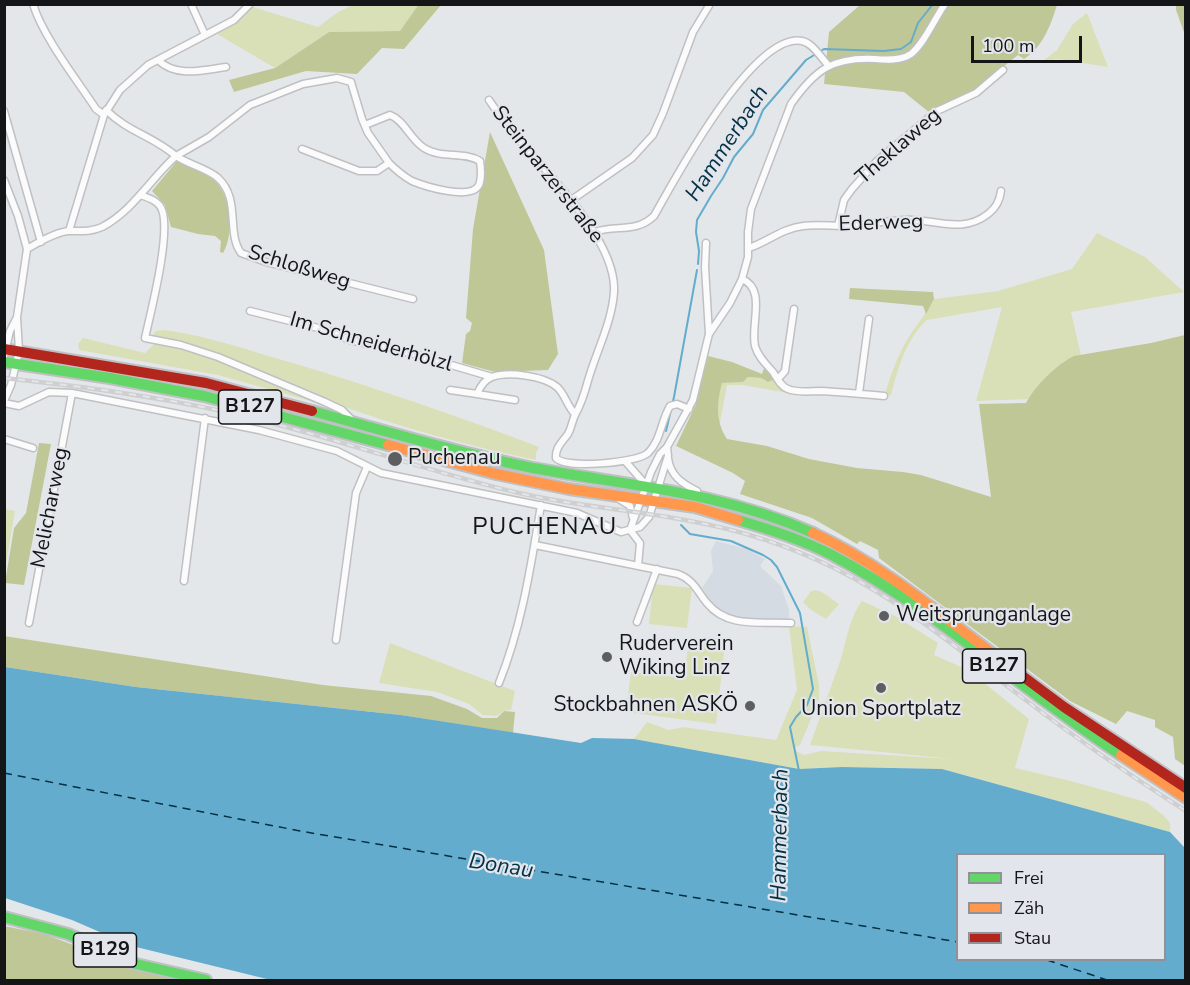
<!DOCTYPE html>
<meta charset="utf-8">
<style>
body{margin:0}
#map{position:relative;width:1190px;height:985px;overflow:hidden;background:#e4e7ea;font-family:"Nunito Sans",sans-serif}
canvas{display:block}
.frame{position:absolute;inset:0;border:6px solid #141517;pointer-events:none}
.legend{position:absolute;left:956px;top:853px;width:210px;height:108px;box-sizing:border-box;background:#e2e6ec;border:2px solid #909297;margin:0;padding:8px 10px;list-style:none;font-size:18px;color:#141517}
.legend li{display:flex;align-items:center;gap:12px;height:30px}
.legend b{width:30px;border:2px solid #909297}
.scale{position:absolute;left:971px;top:36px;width:111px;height:27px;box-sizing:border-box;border:3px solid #141517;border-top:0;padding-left:8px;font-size:18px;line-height:21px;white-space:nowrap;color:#141517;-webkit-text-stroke:4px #e2e6ec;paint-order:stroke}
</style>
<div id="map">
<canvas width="1190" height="985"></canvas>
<div class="frame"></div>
<ul class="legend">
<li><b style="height:8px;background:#63d668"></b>Frei</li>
<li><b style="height:8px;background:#ff974d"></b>Zäh</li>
<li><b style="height:8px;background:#b3261e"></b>Stau</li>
</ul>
<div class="scale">100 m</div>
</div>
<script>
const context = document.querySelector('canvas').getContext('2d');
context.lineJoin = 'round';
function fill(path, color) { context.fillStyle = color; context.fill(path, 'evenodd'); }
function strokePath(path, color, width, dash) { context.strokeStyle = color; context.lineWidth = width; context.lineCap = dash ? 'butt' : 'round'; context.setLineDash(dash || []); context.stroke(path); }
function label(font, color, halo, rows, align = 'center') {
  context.font = font + ' "Nunito Sans",sans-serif'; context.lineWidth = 4.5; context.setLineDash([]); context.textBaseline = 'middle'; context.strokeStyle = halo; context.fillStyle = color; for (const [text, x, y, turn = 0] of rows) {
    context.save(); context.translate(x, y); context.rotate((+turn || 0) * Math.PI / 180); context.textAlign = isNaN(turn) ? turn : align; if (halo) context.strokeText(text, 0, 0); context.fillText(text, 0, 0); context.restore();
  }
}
fill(new Path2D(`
 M716 541 747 549 765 559 760 566 781 586 789 610V620L731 617 721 612 713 604 702 588 713 571 711 551Z`), '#d5dbe3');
fill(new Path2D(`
 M353 5H419L400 31 329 32 275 68 217 34 241 20 253 7 318 27 338 12Z
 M1087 13 1108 67 1058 59 1043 61 1057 50 1073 24Z
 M1097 233 1145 257 1184 292 1071 312 1081 355 1064 361 1028 399 976 401 1002 307 927 320C906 339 898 368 891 395H885C890 376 898 355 908 338 917 324 927 313 934 299L998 291 1072 269Z
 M165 330C209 336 250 351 293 363 376 388 458 416 539 447L536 453V460C465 445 394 426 326 400L318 403 218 375 79 350 78 344 83 338 145 353 153 345 151 337 156 331Z
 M748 377 761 378 765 381 775 379 780 389 788 393 742 385H727L719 428 717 399 722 383 743 382Z
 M5 509 15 511 5 569 4 509Z
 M653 584 692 588 687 628 649 624Z
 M815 590 822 592 839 604 826 619 811 610 803 602 811 591Z
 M862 601 895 616 938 643 934 655 968 670 1029 719 1015 768 1071 781 1146 802 1163 815 1170 823V832L942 769 842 767 799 769 634 739 647 722 669 730 683 727 776 740 797 690 789 626 807 627 819 685V700L800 745 792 749 804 755 821 751 953 759 810 745C819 720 828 695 837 670 846 648 847 621 862 601Z
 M689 639 725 643 716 724 626 712 631 672 684 678Z
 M390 643 515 691 511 710 504 711 497 716 483 715 469 704 437 692 379 683Z`), '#d9e0b7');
fill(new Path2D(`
 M419 4 441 5 404 49 382 48 357 74 306 71 234 92 229 80 275 68 329 32 400 31Z
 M860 5H1057C1051 25 1042 48 1024 59L1018 55 969 94 941 105 930 113 904 92 824 84 829 32Z
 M1176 5H1185V35L1176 10Z
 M490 132 544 250 558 354 548 370 495 372 462 363 466 334 470 331 472 323 466 318 473 229Z
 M177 161C189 167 205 172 215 181 232 197 234 235 223 253L220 252 221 241 215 236 198 234 171 227 165 205 152 191Z
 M850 288 933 292 934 299 926 314 923 306 849 299Z
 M1185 335V766L1175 759 1173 737 1155 727V720L1127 711 1116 724 1070 701 879 558 878 550 860 541 857 544 812 518 740 494 745 481 733 473 676 446 696 404 708 356 732 362 762 374 765 366 775 379 768 382 761 378 748 377 743 382 722 383C717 402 715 421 727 439L767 446 809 459 857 468 903 472 921 475 991 497 979 404 1026 403C1035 386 1057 364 1074 356L1151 343Z
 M39 443 51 444 24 585 5 583 14 528 26 513Z
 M4 636 323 685 431 696 467 709 482 718H497L504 711 515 712 513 733 401 715 136 687 5 667Z
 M4 926 44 934 135 968 183 980H5Z`), '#bfc797');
fill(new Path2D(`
 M5 667 136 687 401 715 581 743 592 738 634 739 799 769 842 767 942 769 1170 832 1185 848V980H271L132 946 72 920 5 898ZM958 854H1164V960H958Z`), '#63accd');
strokePath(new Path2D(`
 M698 264 699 251 696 232 697 220 711 196 723 178 734 157 753 134 763 110 806 60 824 49 884 51 901 49 911 42 918 23 933 4
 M666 431 674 397 697 270
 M681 525 690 534 731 541 763 555 771 560 777 567 800 613 813 689 807 705 796 717 790 727 799 771`), '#63accd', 2);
strokePath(new Path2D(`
 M4 773 300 831 958 942
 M1047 960 1107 980`), '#033043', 1.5, [8, 6]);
const street = new Path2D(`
 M33 4C43 37 77 80 96 109L104 115
 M191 4 205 35
 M158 60C176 78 204 70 226 67
 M489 100C498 113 508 128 519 140 550 176 617 242 614 292 612 323 595 354 587 384 584 395 582 402 576 413 572 420 572 427 568 434 562 442 555 448 556 458 565 469 637 463 648 453 661 440 661 421 670 406L677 404 689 409
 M106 110C128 132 153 136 176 156L209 137 250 105 303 84 337 78 351 82 362 119 368 133 389 163 377 171H359L302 149
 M4 111 41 242
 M365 125 390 115C404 120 410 139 424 148 441 159 464 151 480 161 481 168 482 178 479 185 471 201 424 186 412 181 403 176 396 170 389 163
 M4 180 18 216 27 249 17 317 19 351 11 385 4 401
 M140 195C149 198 159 201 162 210 171 234 151 311 145 338L181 345 218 357 325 402 342 410 353 421
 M570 201 632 158 653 135 663 113 693 32 710 4
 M838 226 844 200 852 189 877 161 937 111 976 93 1003 70
 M69 231 104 115 120 90 148 65 234 20 250 4
 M595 232C616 224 635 234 654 216 675 179 753 32 802 41 813 43 821 58 829 66
 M706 243 705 267 709 334
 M749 248C767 242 783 228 803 226 817 224 831 226 845 226 865 225 884 221 904 220 934 218 961 235 988 214 996 208 1000 200 1001 191
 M27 249C37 243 58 231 70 231 81 231 91 232 102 227 133 211 151 178 176 156 189 165 207 168 218 178 241 199 226 233 241 253L266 262 413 299
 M742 279C767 289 750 325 755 346 758 357 766 364 773 372 777 378 781 387 788 389 797 393 810 391 820 391 842 392 863 394 884 396
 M250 311 326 330 350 340 414 354 492 377
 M4 356 10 331 17 317
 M778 379 785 371 794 309
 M450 390 477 394C480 387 484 380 492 377 508 371 544 376 557 387 565 394 567 406 575 414
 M859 393 869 319
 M477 394 515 400
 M4 403 19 406 49 392 72 393 259 430 337 451 381 473 577 513 621 532 640 527 649 517 668 456 667 447
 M4 439 33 448
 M668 458C670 476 683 484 697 491
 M625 461 646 485
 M619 499 630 506 633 518
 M630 530 651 472 660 454 667 447 693 400 709 334 730 303 742 279 748 257V232L751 209 791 104C815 70 832 57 875 59 886 60 901 61 911 54 924 44 935 18 945 4
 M630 530 640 543 638 566
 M535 545 678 574C694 580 697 591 707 603 728 629 762 621 791 623
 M184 581 205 418
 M637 622 657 569
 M29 623 72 393
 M336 640 356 493 367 467
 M499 683C522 626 531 565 541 505`);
const fast = new Path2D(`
 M4 362 110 378 204 396 388 445
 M312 411C385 431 459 453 533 468 631 486 721 492 813 533
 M738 520C769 529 803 540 832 555 936 610 1023 691 1121 755
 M4 917 68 934 136 964 206 980`);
const slow = new Path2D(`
 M388 445 496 474 569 489 695 507 738 520
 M813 533C883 565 943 617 1005 663
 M1121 755 1186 798`);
const jam = new Path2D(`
 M4 349 206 383 312 411
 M1005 663 1064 707 1186 788`);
strokePath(street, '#bfc0c3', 9);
strokePath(fast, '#bfc0c3', 14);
strokePath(slow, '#bfc0c3', 14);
strokePath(jam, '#bfc0c3', 14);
strokePath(street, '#fbfbfc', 6);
strokePath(fast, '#63d668', 10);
strokePath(slow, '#ff974d', 10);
strokePath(jam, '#b3261e', 10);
const rail = new Path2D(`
 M4 378C88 387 170 398 252 418 342 440 429 472 519 493 575 506 633 510 690 521 741 530 790 546 836 569 900 601 954 646 1011 689 1067 732 1126 773 1186 811`);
strokePath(rail, '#cfcfd0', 4.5);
strokePath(rail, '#e2e6ec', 2, [7]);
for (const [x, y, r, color] of [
 [395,459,8,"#5d5e61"],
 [884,616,6,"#5d5e61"],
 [607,657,6,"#5d5e61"],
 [881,688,6,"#5d5e61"],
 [750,706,6,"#5d5e61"]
]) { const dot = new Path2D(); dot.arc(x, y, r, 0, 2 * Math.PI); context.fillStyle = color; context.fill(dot); strokePath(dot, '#e2e6ec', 2); }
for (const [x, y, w] of [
 [250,407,63],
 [994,666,63],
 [105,950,63]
]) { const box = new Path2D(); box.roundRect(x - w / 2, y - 17, w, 34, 4.5); context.fillStyle = '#e2e6ec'; context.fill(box); strokePath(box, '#141517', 1.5); }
label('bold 20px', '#141517', null, [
 ["B127",250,407],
 ["B127",994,666],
 ["B129",105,950]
]);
label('21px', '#141517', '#e2e6ec', [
 ["Theklaweg",899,147,-41],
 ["Steinparzerstraße",547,175,52],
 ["Ederweg",881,224,-2],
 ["Schloßweg",299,268,17],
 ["Im Schneiderhölzl",371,343,16],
 ["Melicharweg",51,508,-79]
]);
label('21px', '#141517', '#e2e6ec', [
 ["Puchenau",408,459],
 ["Weitsprunganlage",896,616],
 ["Ruderverein",619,645],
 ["Wiking Linz",619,669],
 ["Stockbahnen ASKÖ",738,706,"right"],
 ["Union Sportplatz",881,710,"center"]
], 'left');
label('italic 22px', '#033043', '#e2e6ec', [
 ["Hammerbach",728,144,-57],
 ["Hammerbach",781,835,-89],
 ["Donau",501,867,9]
]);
context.letterSpacing = '1.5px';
label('24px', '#141517', '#e2e6ec', [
 ["PUCHENAU",545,528]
]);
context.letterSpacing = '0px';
</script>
